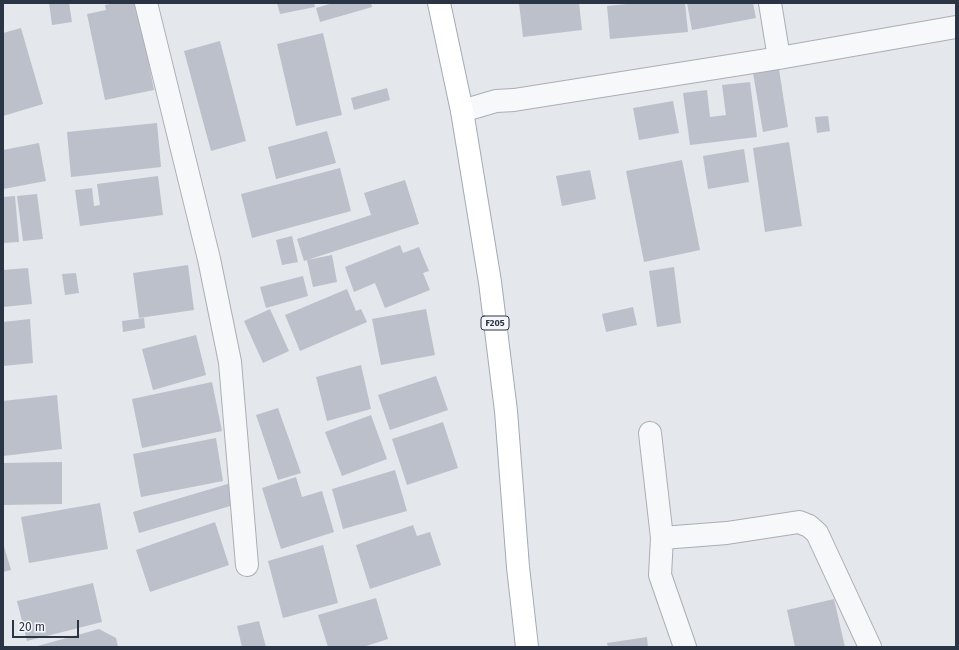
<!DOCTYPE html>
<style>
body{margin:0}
#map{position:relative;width:959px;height:650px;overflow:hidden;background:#e4e7ec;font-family:"Fira Sans",sans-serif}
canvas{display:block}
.frame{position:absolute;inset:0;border:4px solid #2b3445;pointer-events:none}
.scale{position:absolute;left:12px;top:620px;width:67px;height:18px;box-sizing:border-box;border:2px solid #2b3445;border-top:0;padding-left:5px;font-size:12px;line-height:14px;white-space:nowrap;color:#2b3445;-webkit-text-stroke:3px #f4f6f9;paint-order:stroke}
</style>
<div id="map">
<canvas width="959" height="650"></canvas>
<div class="frame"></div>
<div class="scale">20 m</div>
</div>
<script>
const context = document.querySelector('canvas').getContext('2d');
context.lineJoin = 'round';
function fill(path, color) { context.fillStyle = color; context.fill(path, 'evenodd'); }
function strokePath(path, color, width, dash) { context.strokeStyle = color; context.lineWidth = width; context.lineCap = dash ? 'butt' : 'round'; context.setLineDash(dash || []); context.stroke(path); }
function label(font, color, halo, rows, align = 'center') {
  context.font = font + ' "Fira Sans",sans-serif'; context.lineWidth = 4; context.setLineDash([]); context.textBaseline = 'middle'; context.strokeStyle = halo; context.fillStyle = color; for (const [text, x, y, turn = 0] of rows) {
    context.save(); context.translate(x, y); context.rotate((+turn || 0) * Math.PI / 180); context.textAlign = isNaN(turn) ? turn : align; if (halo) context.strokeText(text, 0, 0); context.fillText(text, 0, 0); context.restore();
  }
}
fill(new Path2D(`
 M49 3H69L72 22 52 25Z
 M115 3H137L154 90 105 100 87 14 106 10 105 5Z
 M277 3H314L315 7 280 14Z
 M333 3H371L372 7 320 22 316 8Z
 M519 3H579L582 30 523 37Z
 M637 3H685L688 32 610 39 607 6Z
 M687 3H753L756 18 692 30Z
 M21 28 43 104 3 116V33Z
 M323 33 342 115 296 126 277 44Z
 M220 41 246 141 211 151 184 51Z
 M778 63 788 127 763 132 752 67Z
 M750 82 757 137 690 145 683 93 707 90 710 117 726 115 722 85Z
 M387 88 390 100 354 110 351 98Z
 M673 101 679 133 639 140 633 108Z
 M828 116 830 131 817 133 815 117Z
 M157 123 161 167 71 177 67 132Z
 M327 131 336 163 276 179 268 147Z
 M789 142 802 226 765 232 753 148Z
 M39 143 46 181 3 189V150Z
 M744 149 749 182 708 189 703 156Z
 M682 160 700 250 644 262 626 171Z
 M340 168 351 211 252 238 241 194Z
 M590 170 596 199 562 206 556 176Z
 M158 176 163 215 80 226 75 190 92 188 94 206 100 205 97 184Z
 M405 180 419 224 304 261 297 239 371 215 364 193Z
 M37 194 43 239 23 241 17 196Z
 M15 196 19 242 3 243V197Z
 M292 236 298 262 282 265 276 240Z
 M400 245 403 253 419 247 429 271 423 273 430 290 385 308 375 283 354 292 345 267Z
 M332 255 337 282 313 287 307 260Z
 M188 265 194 310 139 318 133 273Z
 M674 267 681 323 657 327 649 271Z
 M28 268 32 304 3 307V270Z
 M76 273 79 293 65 295 62 274Z
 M303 276 308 296 266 308 260 287Z
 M347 289 356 311 361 309 367 322 300 351 285 315Z
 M633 307 637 325 606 332 602 314Z
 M270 309 289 351 263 363 244 321Z
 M426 309 435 355 381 365 372 319Z
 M144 318 145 328 123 332 122 321Z
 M30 319 33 363 3 366V322Z
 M196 335 206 375 153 390 142 349Z
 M361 365 371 409 327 421 316 377Z
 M436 376 448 410 390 430 378 395Z
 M212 382 222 431 142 448 132 399Z
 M57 395 62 449 3 456V401Z
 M278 408 301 473 278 480 256 415Z
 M371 415 387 459 342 476 325 432Z
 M443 422 458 468 407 485 392 439Z
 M216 438 223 481 141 497 133 454Z
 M62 462V504L3 505V463Z
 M395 470 407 511 343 529 332 489Z
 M296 477 302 497 322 491 334 532 281 549 262 488Z
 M231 483 237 504 139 533 133 512Z
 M100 503 108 549 29 563 21 517Z
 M215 522 229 565 150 592 136 550Z
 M413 525 417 536 430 532 441 565 370 589 356 545Z
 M3 543 11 570 3 572Z
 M323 545 338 603 283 618 268 561Z
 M93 583 102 622 27 641 17 601Z
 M376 598 388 639 363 647H328L318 615Z
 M834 599 845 647H795L787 610Z
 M259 621 266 647H242L237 626Z
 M99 629 116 638 118 647H34Z
 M647 637 648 647H608L607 643Z`), '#bbc0ca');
const minor = new Path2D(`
 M146 3 209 259 230 362 247 565
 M770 3 779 58
 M462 111 496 101 514 100 779 58 956 27
 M650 433 662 538 660 575 685 647
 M662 538 727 533 799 522 809 526 817 533 870 647`);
const major = new Path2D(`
 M439 3 462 111 490 282 506 411 518 567 527 647`);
strokePath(minor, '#a9aeb7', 24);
strokePath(major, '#a3abb8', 24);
strokePath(minor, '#f7f8fa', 22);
strokePath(major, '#fff', 22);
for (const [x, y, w] of [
 [495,323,28]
]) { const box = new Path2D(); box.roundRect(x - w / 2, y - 7, w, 14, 3); context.fillStyle = '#f4f6f9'; context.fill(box); strokePath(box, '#2b3445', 1); }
label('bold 9px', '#2b3445', null, [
 ["F205",495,323]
]);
</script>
